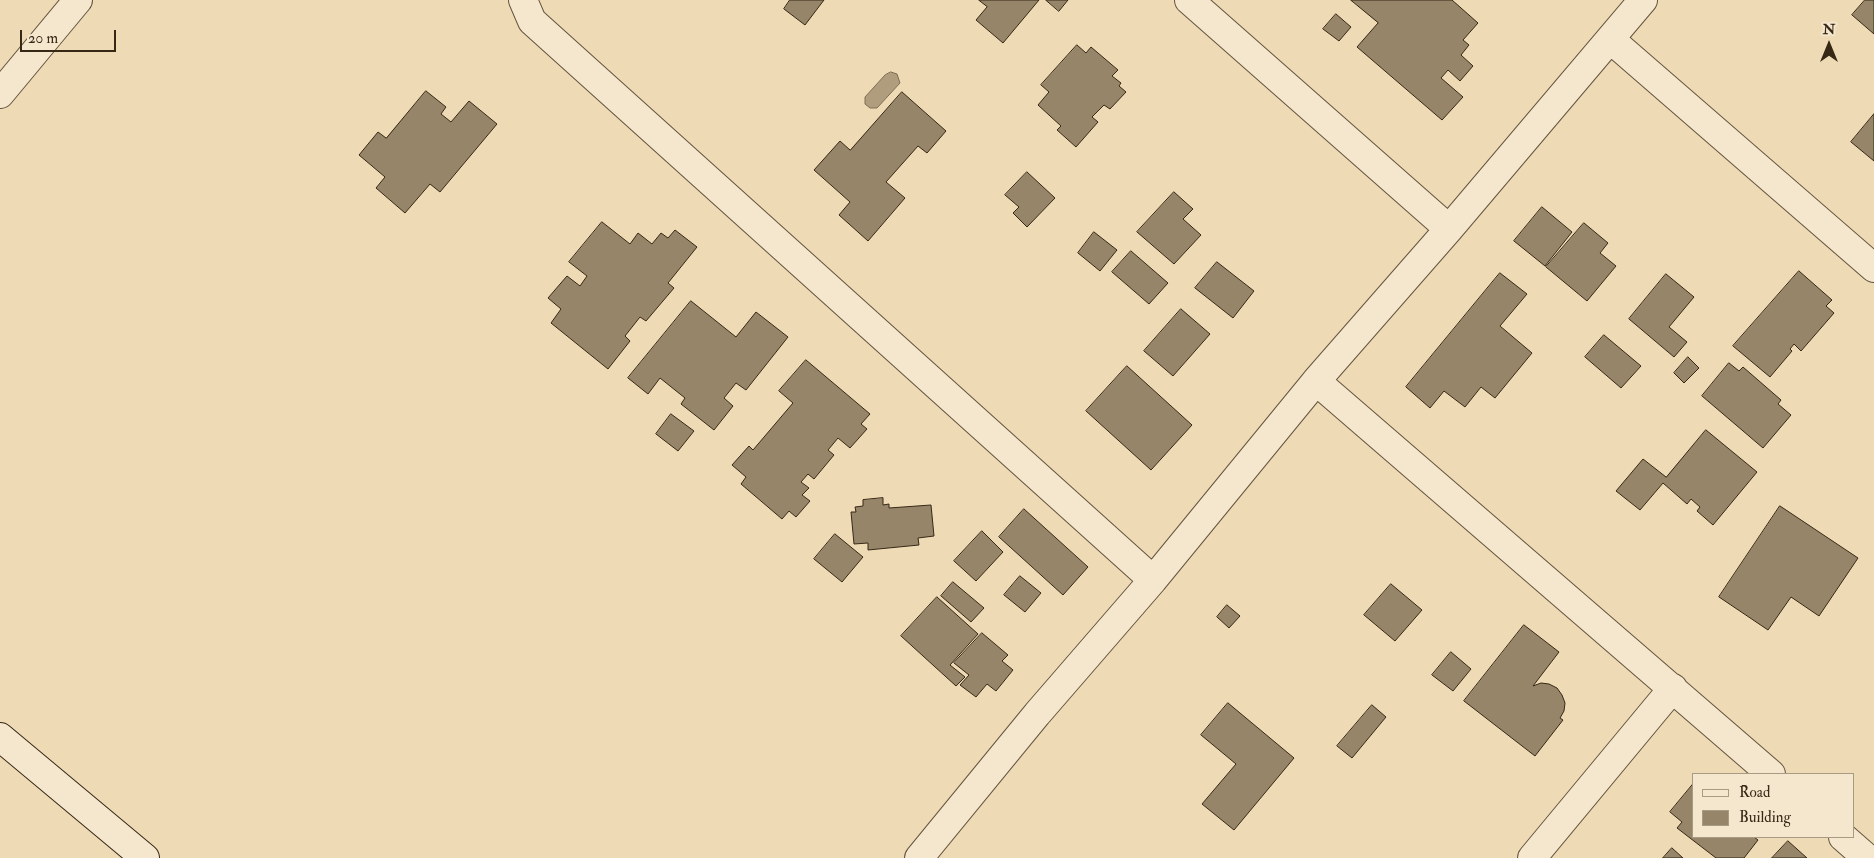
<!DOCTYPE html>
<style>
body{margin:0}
#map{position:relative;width:1874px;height:858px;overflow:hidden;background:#eedab4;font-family:"IM FELL Double Pica",serif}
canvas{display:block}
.legend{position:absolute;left:1692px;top:773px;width:162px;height:65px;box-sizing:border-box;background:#f4e7ce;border:1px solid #a89b84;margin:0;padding:6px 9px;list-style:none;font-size:15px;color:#372816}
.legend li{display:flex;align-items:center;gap:10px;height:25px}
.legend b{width:25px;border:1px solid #a89b84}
.north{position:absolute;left:1804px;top:20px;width:50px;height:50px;-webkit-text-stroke:4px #f4e7ce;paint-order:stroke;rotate:0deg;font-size:14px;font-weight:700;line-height:20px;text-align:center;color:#372816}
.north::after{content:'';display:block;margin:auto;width:18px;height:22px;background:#372816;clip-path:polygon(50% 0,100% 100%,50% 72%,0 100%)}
.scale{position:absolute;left:20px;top:30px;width:96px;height:22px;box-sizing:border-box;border:2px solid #372816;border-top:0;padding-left:6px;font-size:15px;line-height:18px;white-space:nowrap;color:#372816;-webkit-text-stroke:4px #f4e7ce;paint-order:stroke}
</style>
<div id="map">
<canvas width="1874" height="858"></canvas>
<ul class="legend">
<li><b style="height:6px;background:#f4e7ce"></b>Road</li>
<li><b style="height:14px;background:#968568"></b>Building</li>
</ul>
<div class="north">N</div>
<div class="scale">20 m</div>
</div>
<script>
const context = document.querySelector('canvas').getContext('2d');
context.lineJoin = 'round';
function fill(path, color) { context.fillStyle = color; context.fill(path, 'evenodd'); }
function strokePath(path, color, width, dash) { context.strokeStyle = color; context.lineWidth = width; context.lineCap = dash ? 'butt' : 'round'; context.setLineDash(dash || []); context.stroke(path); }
const water = new Path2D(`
 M891 72 897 74 900 83 877 108H870L865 104V97L885 75Z`);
fill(water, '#b09d7e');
strokePath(water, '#806e54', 1);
const building = new Path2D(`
 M790 0H824L805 25 784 9Z
 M979 0H1039L1003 43 976 20 987 7Z
 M1046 0H1068L1059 11Z
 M1351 0H1452L1478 23 1463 40 1469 45 1461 55 1473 66 1460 81 1448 70 1441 78 1463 97 1442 120 1357 47 1378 23Z
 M1865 0H1874V34L1852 15Z
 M1336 14 1351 27 1339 41 1323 29Z
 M1077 45 1086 53 1091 47 1118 70 1112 76 1121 83 1119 86 1126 92 1110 109 1104 105 1092 117 1098 122 1076 147 1057 130 1061 126 1038 105 1049 92 1041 85Z
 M426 91 446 107 441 114 451 122 469 101 497 124 440 192 430 184 405 213 376 188 385 177 359 155 378 132 386 138Z
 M902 92 946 131 927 153 918 146 886 182 905 198 868 241 839 215 850 202 814 170 840 141 850 150Z
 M1874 114V161L1851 142Z
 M1027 172 1055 198 1027 227 1013 213 1019 207 1005 195Z
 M1174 192 1193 209 1183 219 1201 235 1174 264 1137 232Z
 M1542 207 1572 232 1545 266 1514 241Z
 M602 222 630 244 638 233 652 244 661 233 668 238 675 230 697 247 668 283 674 288 646 321 640 317 625 336 630 341 608 369 551 323 561 309 548 298 567 276 580 286 587 276 569 262Z
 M1584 223 1608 243 1600 253 1616 266 1587 301 1546 267Z
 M1094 232 1117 250 1100 271 1078 253Z
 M1131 251 1168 283 1149 304 1112 272Z
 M1217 262 1254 291 1233 318 1195 288Z
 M1799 271 1832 300 1826 306 1834 313 1801 351 1794 344 1790 349 1792 351 1770 377 1733 346Z
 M1500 273 1527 294 1500 326 1532 353 1495 398 1481 387 1465 407 1444 391 1430 408 1406 387Z
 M1666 274 1694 297 1669 327 1687 342 1674 357 1629 319Z
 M691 301 736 337 756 312 788 337 746 390 736 383 724 398 733 406 714 430 681 404 685 398 660 378 648 394 628 378Z
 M1181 309 1210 334 1173 376 1144 351Z
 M1604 335 1641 366 1621 388 1585 357Z
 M1688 357 1699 368 1684 383 1674 373Z
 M806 360 870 414 861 424 867 429 850 448 838 438 828 450 834 455 814 479 808 474 801 482 809 488 802 495 810 501 796 517 789 511 782 519 741 484 746 477 732 465 749 446 753 450 793 403 779 391Z
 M1729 363 1739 371 1743 367 1781 400 1778 404 1791 415 1763 448 1702 396Z
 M1127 366 1192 425 1151 470 1086 411Z
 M671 414 694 431 678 451 656 434Z
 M1706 430 1757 472 1713 525 1697 511 1700 507 1691 499 1687 504 1663 483 1640 510 1616 491 1643 459 1666 477Z
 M883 498V505L889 504V508L931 505 934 536 918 538 919 545 868 550V543L854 544 851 512H856L855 507 863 506V500Z
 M1780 506 1858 558 1819 616 1791 597 1768 630 1719 597Z
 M1024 509 1088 567 1063 595 999 537Z
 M982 531 1003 552 976 581 954 561Z
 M835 534 863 557 842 582 814 559Z
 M1020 576 1041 593 1025 612 1004 595Z
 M953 582 984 608 971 622 941 596Z
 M1391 584 1422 610 1395 641 1364 615Z
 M937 597 978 634 950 665 965 677 956 686 901 636Z
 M1227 605 1240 616 1229 628 1217 617Z
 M1524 625 1559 652 1533 686 1541 683 1549 684 1557 688 1562 695 1565 703 1564 711 1560 718 1563 720 1535 756 1464 701Z
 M982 633 1008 655 1002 661 1013 670 996 691 987 684 976 697 960 685 969 675 954 663Z
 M1451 652 1471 669 1453 691 1432 675Z
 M1228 703 1294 758 1234 830 1202 804 1236 764 1201 735Z
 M1372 705 1386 717 1352 758 1337 746Z
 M1693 784V837H1754L1758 840 1744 858H1716L1677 828 1682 822 1670 812Z
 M1788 841 1807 858H1772Z
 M1672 848 1683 858H1663Z`);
fill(building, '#968568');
strokePath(building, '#372816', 1);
const street = new Path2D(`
 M523 0 532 21 1153 580
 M1189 0 1449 229
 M1610 39 1874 268
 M0 94 78 0
 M1316 381 1771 774
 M1843 837 1867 858
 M919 858 1037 714 1153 580 1316 381 1449 229 1643 0
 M1532 858 1673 688`);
const secondary = new Path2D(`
 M0 737 145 858`);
strokePath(street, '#65543e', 30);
strokePath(secondary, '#372816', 30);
strokePath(street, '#f4e7ce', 28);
strokePath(secondary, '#f4e7ce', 28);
</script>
